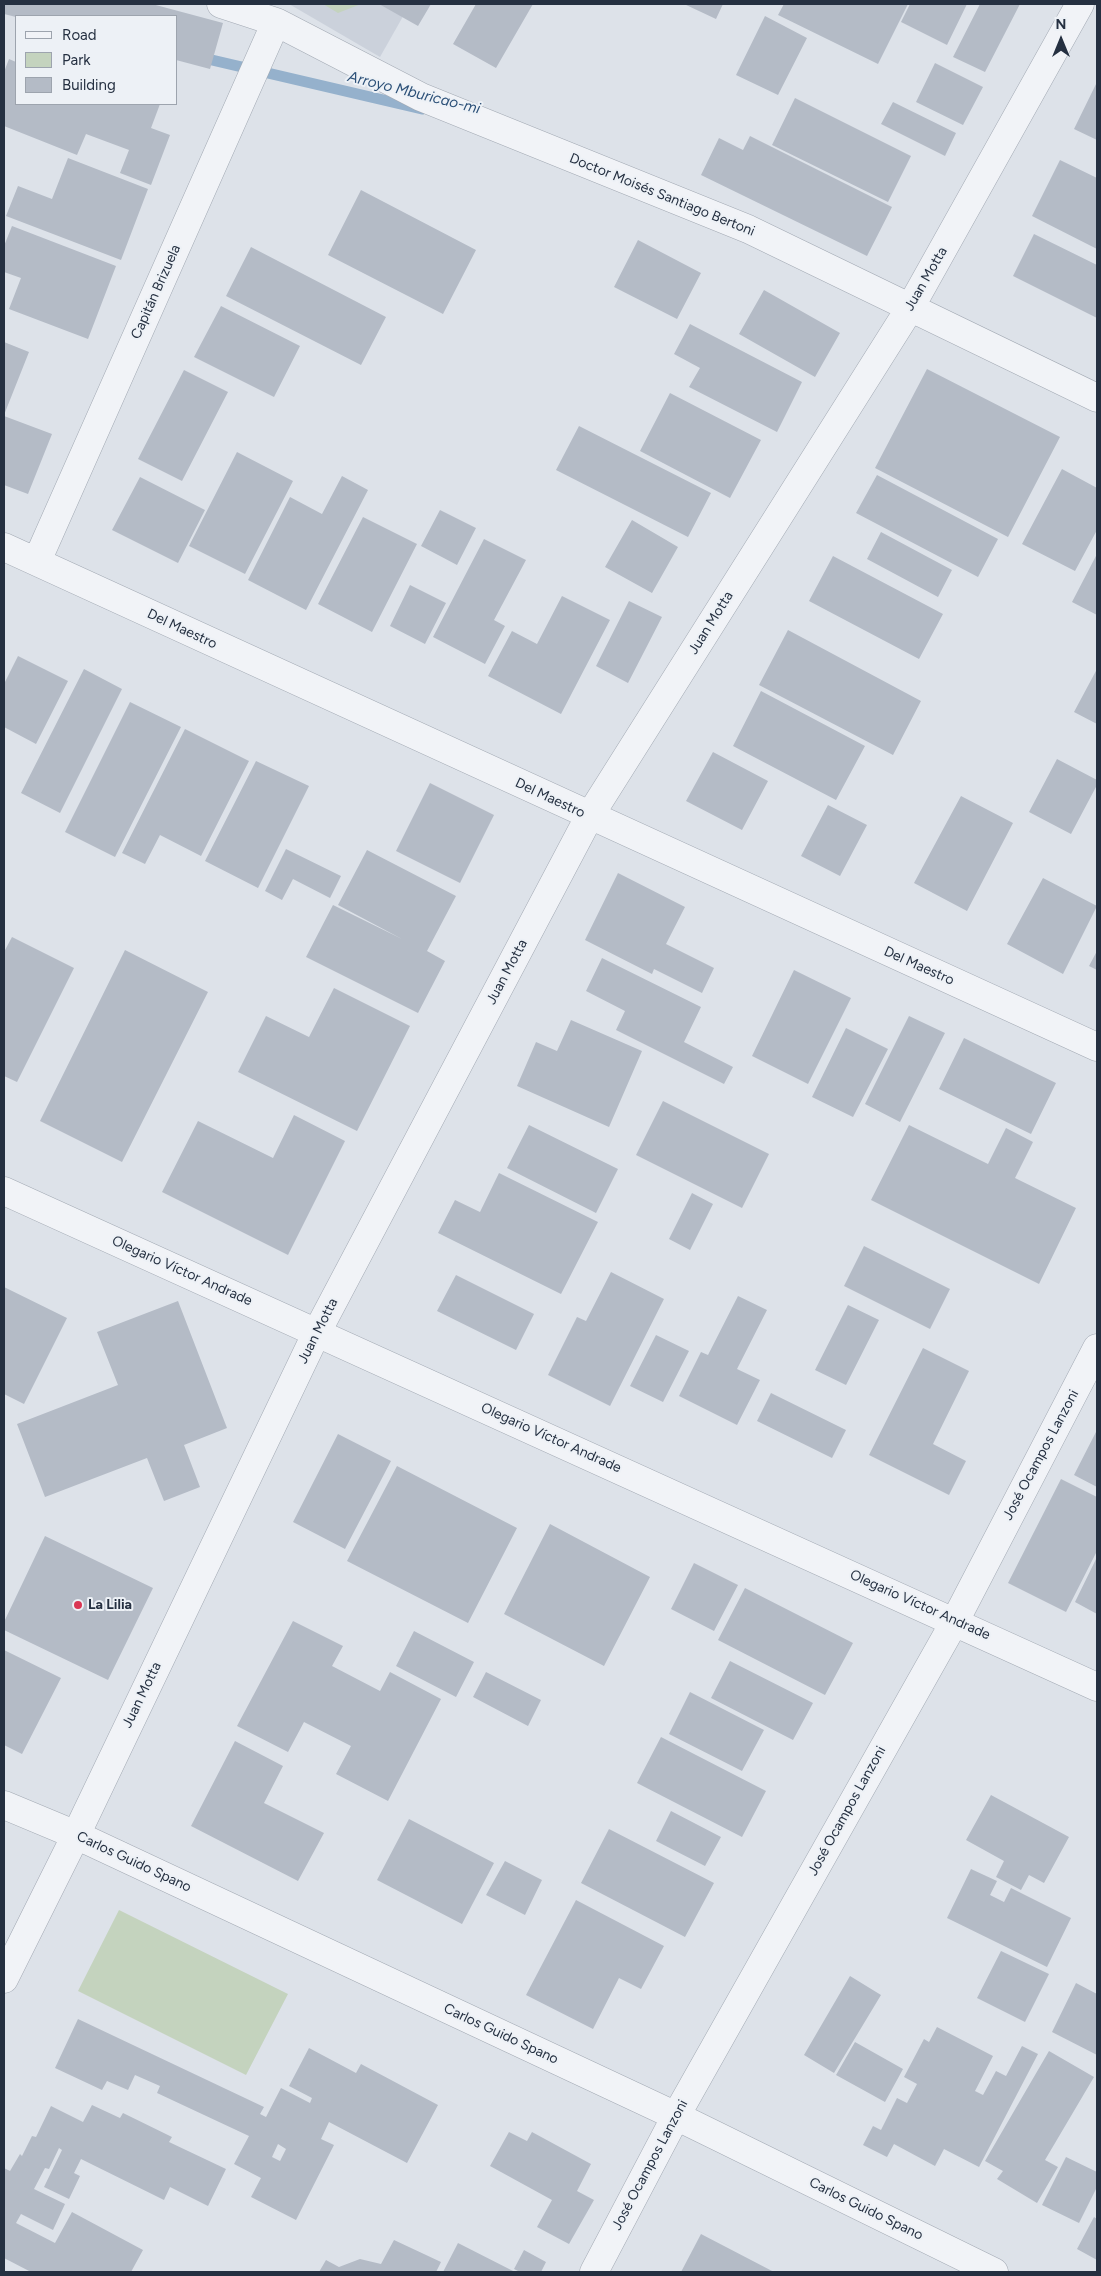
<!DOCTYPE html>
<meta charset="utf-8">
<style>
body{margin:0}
#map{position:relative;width:1101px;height:2276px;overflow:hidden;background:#dde2e9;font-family:Figtree,sans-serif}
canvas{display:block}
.frame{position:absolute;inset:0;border:5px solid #253041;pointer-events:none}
.legend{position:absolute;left:15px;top:15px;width:162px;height:90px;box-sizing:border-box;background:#edf1f6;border:1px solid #9da4ae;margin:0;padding:6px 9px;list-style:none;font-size:15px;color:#253041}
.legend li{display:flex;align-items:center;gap:10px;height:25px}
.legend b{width:25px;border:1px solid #9da4ae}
.north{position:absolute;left:1036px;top:15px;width:50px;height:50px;-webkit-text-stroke:4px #edf1f6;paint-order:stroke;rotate:0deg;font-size:14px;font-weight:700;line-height:20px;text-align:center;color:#253041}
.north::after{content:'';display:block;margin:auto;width:18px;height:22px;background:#253041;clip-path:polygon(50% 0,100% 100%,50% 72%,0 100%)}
</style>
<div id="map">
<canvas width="1101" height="2276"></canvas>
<div class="frame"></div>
<ul class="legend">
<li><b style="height:6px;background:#f1f3f7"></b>Road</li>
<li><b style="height:14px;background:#c4d3be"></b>Park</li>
<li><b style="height:14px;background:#b4bbc6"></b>Building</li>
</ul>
<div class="north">N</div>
</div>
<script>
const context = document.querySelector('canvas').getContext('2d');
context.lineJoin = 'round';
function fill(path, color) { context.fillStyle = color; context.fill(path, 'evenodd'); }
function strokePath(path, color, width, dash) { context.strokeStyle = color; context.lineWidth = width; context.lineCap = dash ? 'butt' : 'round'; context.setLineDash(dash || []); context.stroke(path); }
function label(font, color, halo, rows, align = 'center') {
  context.font = font + ' Figtree,sans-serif'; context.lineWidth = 4; context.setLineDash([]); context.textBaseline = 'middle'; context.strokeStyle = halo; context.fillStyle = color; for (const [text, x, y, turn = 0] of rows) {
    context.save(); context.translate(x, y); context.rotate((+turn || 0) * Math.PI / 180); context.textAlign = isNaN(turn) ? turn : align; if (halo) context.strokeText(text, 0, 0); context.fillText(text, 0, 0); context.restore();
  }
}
fill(new Path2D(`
 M289 4H410L380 57Z`), '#cbd1db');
fill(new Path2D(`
 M323 4H361L338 13Z
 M119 1910 288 1994 246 2075 78 1991Z`), '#c4d3be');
strokePath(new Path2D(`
 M199 57 422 109`), '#95b1cc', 11);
fill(new Path2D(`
 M4 4H152L223 23 210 69 176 60V16L16 17 4 14Z
 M379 4H431L418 26Z
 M476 4H533L496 68 453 44Z
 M684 4H723L716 19Z
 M784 4H908L878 64 778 15Z
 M910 4H967L947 45 901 22Z
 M980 4H1020L985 72 953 57Z
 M765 16 807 38 778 95 736 75Z
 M9 59 16 62V104H160L151 128 170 135 151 185 120 173 129 150 86 134 77 155 4 126V72Z
 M935 63 983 87 963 125 916 102Z
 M1097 82V140L1074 129Z
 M795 98 911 156 888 202 772 145Z
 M893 102 956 133 945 156 881 124Z
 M750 136 892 207 867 256 701 175 719 138 743 150Z
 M68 158 148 189 121 260 6 216 18 186 52 199Z
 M1060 160 1097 178V249L1032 216Z
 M361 190 476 250 443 314 328 255Z
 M12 226 116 266 88 339 9 309 21 278 4 272V246Z
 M1034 234 1097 265V318L1013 276Z
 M638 240 701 273 677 319 614 287Z
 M251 247 386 317 361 365 226 296Z
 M764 290 840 333 815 377 739 334Z
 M221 306 300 346 274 397 194 357Z
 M690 324 802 382 777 432 689 387 700 368 674 354Z
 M4 342 29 352 4 415Z
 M927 369 1060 437 1008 537 875 468Z
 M184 370 228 392 182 481 138 459Z
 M670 393 761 440 730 498 640 451Z
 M4 416 52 434 28 494 4 485Z
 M579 426 711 493 688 537 556 470Z
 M237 452 293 481 245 574 189 546Z
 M1062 469 1097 488V530L1075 571 1022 544Z
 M877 475 998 539 978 577 856 513Z
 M342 476 368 490 306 610 248 580 290 497 322 514Z
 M140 477 205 510 178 563 112 530Z
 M440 510 476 528 457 565 421 546Z
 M363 517 417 544 372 632 318 604Z
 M632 520 678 547 652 593 605 567Z
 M881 532 952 570 938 597 867 559Z
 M484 539 526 560 494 620 505 626 485 664 433 637Z
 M1097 554V615L1072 602Z
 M833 556 943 614 919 659 809 601Z
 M410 585 446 603 425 644 390 626Z
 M562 596 610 620 561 714 488 676 512 631 537 644Z
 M629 601 662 617 628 683 596 666Z
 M788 630 921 701 893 755 759 685Z
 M18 656 68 681 36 744 4 727V684Z
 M84 669 122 689 60 813 21 793Z
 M1097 669V724L1074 712Z
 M761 691 865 746 836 800 733 746Z
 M130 702 181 727 115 857 65 832Z
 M185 729 249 761 201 856 160 835 145 864 122 853Z
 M713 752 768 781 742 830 686 801Z
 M1057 759 1097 780V785L1071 834 1029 812Z
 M256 761 309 786 258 888 205 861Z
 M430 783 494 815 460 883 396 851Z
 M961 796 1013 823 967 911 914 883Z
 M828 805 867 825 840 876 801 856Z
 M286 849 341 876 330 898 293 879 282 900 265 891Z
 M367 850 456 896 427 951 445 961 418 1013 306 957 333 905 402 939 338 905Z
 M618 873 685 907 666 944 714 968 702 993 654 969 652 974 585 940Z
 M1043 878 1097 906 1063 974 1007 944Z
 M12 937 74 968 17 1082 4 1076V952Z
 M125 950 208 992 122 1162 40 1121Z
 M1097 951V970L1089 966Z
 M602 958 701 1007 684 1042 733 1067 724 1084 616 1030 625 1011 586 991Z
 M794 970 851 998 808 1084 752 1056Z
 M334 988 410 1026 357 1131 238 1072 266 1016 309 1037Z
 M909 1016 945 1033 900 1122 865 1104Z
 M571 1020 642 1051 609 1127 517 1086 536 1042 557 1051Z
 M846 1028 888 1049 853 1117 812 1097Z
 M964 1038 1056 1083 1031 1134 939 1089Z
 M663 1101 769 1154 742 1208 636 1155Z
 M294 1115 345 1141 288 1255 162 1192 198 1121 273 1158Z
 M529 1125 618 1169 596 1213 507 1168Z
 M909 1125 988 1164 1006 1128 1033 1142 1015 1178 1076 1208 1039 1284 871 1200Z
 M499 1173 598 1222 561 1294 438 1233 455 1200 480 1212Z
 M692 1193 713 1204 690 1250 669 1239Z
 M864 1246 950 1289 930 1329 844 1286Z
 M611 1272 664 1299 610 1406 548 1375 577 1317 586 1321Z
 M456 1275 534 1314 516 1350 437 1311Z
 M4 1287 67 1318 24 1404 4 1394Z
 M738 1296 767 1310 737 1369 760 1380 737 1425 679 1396 701 1352 708 1355Z
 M178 1301 227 1428 184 1445 200 1487 164 1501 147 1458 45 1497 17 1424 118 1385 97 1332Z
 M848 1305 879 1320 846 1385 815 1370Z
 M656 1335 689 1351 663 1402 630 1386Z
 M923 1348 969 1371 933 1444 966 1461 949 1495 869 1455Z
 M771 1393 846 1430 832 1458 757 1421Z
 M1097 1430V1487L1074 1475Z
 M338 1434 391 1461 345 1549 293 1522Z
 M397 1466 517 1528 468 1623 347 1561Z
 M1061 1479 1097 1497V1551L1066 1612 1008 1583Z
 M550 1524 650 1577 604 1666 504 1614Z
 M45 1536 153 1588 108 1680 4 1630V1622Z
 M1097 1557V1614L1075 1602Z
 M694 1563 738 1585 714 1631 671 1609Z
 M745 1588 853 1643 825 1695 718 1640Z
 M293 1621 343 1646 332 1666 380 1691 390 1672 441 1699 388 1801 336 1774 351 1746 304 1722 288 1752 237 1726Z
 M414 1631 474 1662 456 1697 396 1666Z
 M4 1650 61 1678 22 1754 4 1745Z
 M730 1661 813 1703 793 1740 711 1698Z
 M486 1672 541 1700 528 1726 473 1697Z
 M690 1692 764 1730 742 1771 669 1734Z
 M661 1737 766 1791 742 1837 637 1783Z
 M235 1741 283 1766 264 1803 324 1833 298 1881 191 1826Z
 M991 1795 1069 1837 1044 1883 1029 1875 1021 1890 996 1877 1004 1861 966 1840Z
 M671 1811 721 1837 705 1866 656 1841Z
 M409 1819 494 1863 462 1924 377 1880Z
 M609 1829 714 1883 685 1937 581 1883Z
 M505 1861 542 1880 525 1915 486 1895Z
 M971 1869 997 1881 990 1895 1004 1902 1011 1888 1071 1918 1047 1967 947 1918Z
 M576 1900 664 1946 641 1989 619 1978 593 2029 526 1995Z
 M1001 1951 1049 1974 1025 2022 977 1998Z
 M850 1976 881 1995 834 2073 804 2055Z
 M1076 1983 1097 1994V2055L1052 2032Z
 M78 2019 264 2107 260 2114 266 2117 281 2088 310 2103 312 2098 289 2086 309 2048 356 2073 361 2064 438 2105 407 2163 329 2122 321 2139 334 2145 296 2220 251 2197 261 2178 234 2164 249 2136 157 2093 160 2086 135 2075 128 2090 107 2081 102 2090 55 2068ZM278 2144 286 2149 280 2161 272 2157Z
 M937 2027 993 2056 975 2091 983 2095 996 2071 1006 2076 1022 2046 1038 2054 979 2167 944 2149 935 2166 894 2144 887 2157 863 2145 873 2126 881 2130 897 2098 907 2103 917 2084 904 2077 924 2039 929 2042Z
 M855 2042 903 2069 885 2102 836 2075Z
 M1049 2051 1094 2077 1045 2160 1058 2167 1037 2203 997 2179 1003 2171 985 2161Z
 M92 2105 120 2118 123 2113 172 2137 169 2142 226 2169 208 2206 170 2187 164 2200 81 2159 74 2173 80 2176 69 2199 44 2187 62 2150 59 2148 49 2169 45 2168 34 2189 65 2204 53 2230 21 2214 16 2223 55 2243 72 2212 143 2250 131 2272H31L4 2258V2168L10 2171 20 2154 22 2156 32 2136 36 2137 51 2106 83 2122Z
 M509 2132 527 2141 532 2132 591 2164 577 2191 594 2200 569 2244 537 2227 552 2200 490 2166Z
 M1066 2157 1097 2172V2187L1079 2223 1042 2205Z
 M1094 2217 1097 2219V2260L1077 2249Z
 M701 2234 774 2272H681Z
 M394 2240 441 2262 436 2272H319L326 2260 339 2267 360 2259 381 2264Z
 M458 2243 515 2272H443Z
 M524 2250 546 2262 541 2272H520L514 2269Z`), '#b4bbc6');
const minor = new Path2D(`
 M221 4 276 22 421 97 748 229 1097 398
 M4 547 1097 1047
 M37 561 276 22
 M4 1191 1097 1687
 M4 1805 76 1835 676 2116 994 2272
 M4 1979 76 1835 317 1332 589 817 910 308 1080 4
 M594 2272 676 2116 955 1621 1097 1348`);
strokePath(minor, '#a2a9b3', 29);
strokePath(minor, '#f1f3f7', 28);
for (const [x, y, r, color] of [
 [78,1605,5,"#da3653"]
]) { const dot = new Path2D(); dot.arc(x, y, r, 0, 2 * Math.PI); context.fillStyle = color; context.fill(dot); strokePath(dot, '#edf1f6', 2); }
label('14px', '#253041', '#edf1f6', [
 ["Doctor Moisés Santiago Bertoni",662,195,22],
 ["Juan Motta",926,279,-60],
 ["Capitán Brizuela",156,292,-66],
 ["Juan Motta",711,623,-58],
 ["Del Maestro",182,629,25],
 ["Del Maestro",550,798,25],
 ["Del Maestro",919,966,24],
 ["Juan Motta",507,972,-62],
 ["Olegario Víctor Andrade",182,1271,24],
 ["Juan Motta",318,1331,-63],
 ["Olegario Víctor Andrade",551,1438,24],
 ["José Ocampos Lanzoni",1041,1455,-62],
 ["Olegario Víctor Andrade",920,1605,24],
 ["Juan Motta",142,1695,-64],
 ["José Ocampos Lanzoni",847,1811,-61],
 ["Carlos Guido Spano",134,1862,25],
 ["Carlos Guido Spano",501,2034,25],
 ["José Ocampos Lanzoni",650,2165,-62],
 ["Carlos Guido Spano",866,2209,26]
]);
label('bold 14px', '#253041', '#edf1f6', [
 ["La Lilia",88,1605]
], 'left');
label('italic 15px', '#2c5078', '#edf1f6', [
 ["Arroyo Mburicao-mi",414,93,14]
]);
</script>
